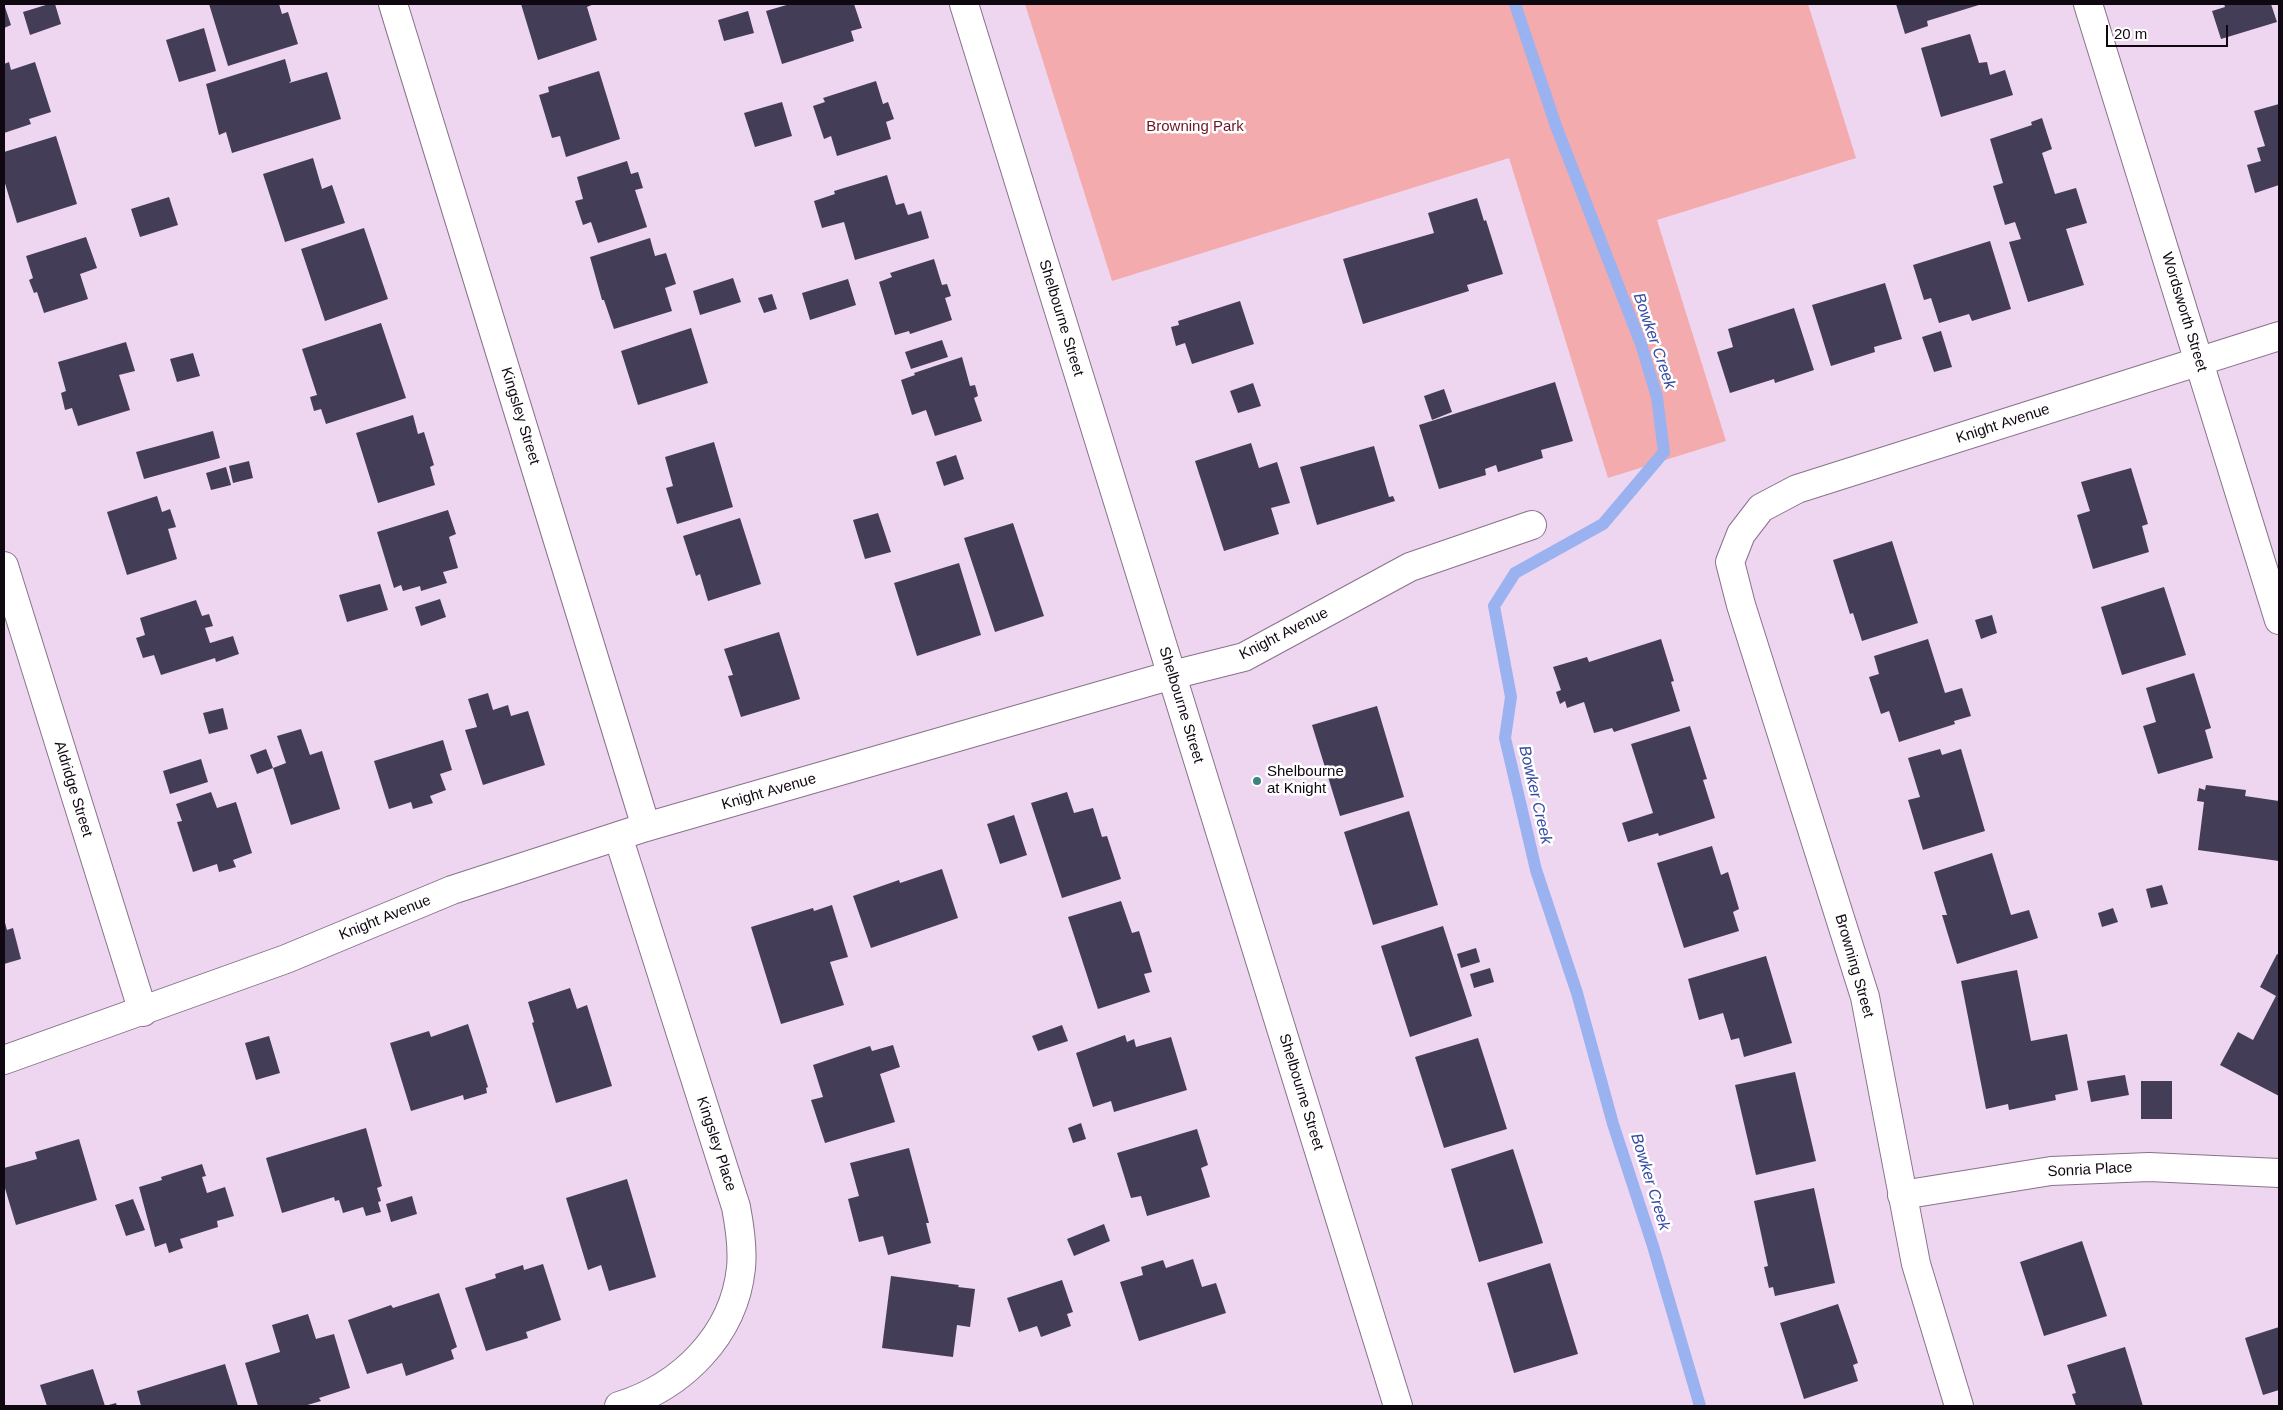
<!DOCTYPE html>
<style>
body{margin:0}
#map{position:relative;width:2283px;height:1410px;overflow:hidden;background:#eed6f1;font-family:Helvetica,sans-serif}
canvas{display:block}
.frame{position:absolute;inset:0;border:5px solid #100811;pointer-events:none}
.scale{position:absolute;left:2106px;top:25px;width:122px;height:22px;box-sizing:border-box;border:2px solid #100811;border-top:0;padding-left:6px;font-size:15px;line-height:18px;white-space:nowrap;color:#100811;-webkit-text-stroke:4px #fff;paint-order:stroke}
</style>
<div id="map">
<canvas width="2283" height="1410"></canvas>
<div class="frame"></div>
<div class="scale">20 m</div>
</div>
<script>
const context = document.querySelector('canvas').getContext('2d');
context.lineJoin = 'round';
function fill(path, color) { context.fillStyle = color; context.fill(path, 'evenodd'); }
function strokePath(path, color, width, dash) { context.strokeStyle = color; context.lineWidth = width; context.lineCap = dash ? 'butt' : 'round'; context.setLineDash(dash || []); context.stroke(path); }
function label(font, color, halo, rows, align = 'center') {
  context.font = font + ' Helvetica,sans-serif'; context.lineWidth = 5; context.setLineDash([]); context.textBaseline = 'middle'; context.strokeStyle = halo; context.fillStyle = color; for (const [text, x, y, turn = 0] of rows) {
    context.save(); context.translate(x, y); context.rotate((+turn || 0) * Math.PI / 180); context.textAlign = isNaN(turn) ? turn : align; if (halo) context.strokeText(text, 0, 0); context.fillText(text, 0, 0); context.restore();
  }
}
fill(new Path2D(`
 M1025 4H1808L1856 158 1657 220 1726 441 1608 478 1509 158 1112 281Z`), '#f4abad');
strokePath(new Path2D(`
 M1515 4 1556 126 1641 344 1657 397 1664 452 1603 524 1515 573 1494 606 1511 697 1505 738 1536 870 1577 993 1613 1124 1653 1246 1700 1406`), '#9bb2f1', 12);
fill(new Path2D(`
 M4 4 11 25 4 28Z
 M49 4H55L61 24 30 35 23 12Z
 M209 4H279L282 14 288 12 298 44 228 66Z
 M521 4H594L587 7 597 40 538 60Z
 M790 4H854L862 28 851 31 854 41 782 64 766 11Z
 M1896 4H1982L1927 21 1928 26 1905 34Z
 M2224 4H2271L2277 22 2221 39 2212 11 2225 7Z
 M748 11 754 33 724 41 718 20Z
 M204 28 216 71 179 82 166 40Z
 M1970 34 1979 63 1987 62 1990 75 2005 70 2013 95 1941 117 1921 48Z
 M285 59 291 81 289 83 327 72 341 119 232 153 226 132 219 135 206 84Z
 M9 62 11 70 35 62 51 112 29 119 31 124 4 133V64Z
 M599 71 620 139 566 157 560 136 552 138 539 95 549 92 548 87Z
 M876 81 883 104 888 102 894 119 886 122 891 139 837 156 831 136 824 139 813 106 825 102 823 98Z
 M782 102 792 136 755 147 744 113Z
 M2279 104V185L2255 193 2247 165 2261 161 2257 148 2265 146 2254 111Z
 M2042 118 2052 149 2042 153 2055 194 2076 188 2087 223 2066 229 2084 285 2028 302 2009 242 2021 239 2015 222 2005 225 1993 186 2003 183 1990 139 2032 125 2031 122Z
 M56 136 77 204 17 223 4 180V152Z
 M313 158 322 189 332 185 345 223 285 242 263 174Z
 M627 161 631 174 638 172 643 188 635 190 647 227 598 243 591 222 583 225 575 201 583 199 577 177Z
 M887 175 896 205 904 203 908 215 921 211 929 238 855 260 844 222 822 228 814 201 835 194 834 191Z
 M169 197 178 225 140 237 131 209Z
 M1477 198 1484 221 1486 220 1503 274 1467 285 1469 291 1363 324 1343 259 1434 233 1428 213Z
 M364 228 388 299 325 321 301 249Z
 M86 237 97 268 80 274 88 299 44 313 37 292 34 293 29 280 33 278 26 256Z
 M650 238 655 256 666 253 676 284 665 288 672 311 614 329 604 300H602L590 257Z
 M1990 241 2011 309 1972 321 1969 314 1939 323 1931 298 1924 300 1913 265Z
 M934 259 942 285 947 284 951 296 945 298 952 320 910 334 909 331 895 335 879 282 892 277 890 273Z
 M733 278 741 302 700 315 693 291Z
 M848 279 856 305 810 320 802 293Z
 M1885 283 1902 339 1874 347 1875 352 1831 366 1812 305Z
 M772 294 777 309 764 313 758 298Z
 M1240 301 1254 344 1192 364 1185 343 1176 346 1171 327 1179 325 1178 321Z
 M1794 308 1814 370 1775 383 1774 379 1730 393 1717 352 1733 347 1728 329Z
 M381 323 406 398 326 424 321 409 314 411 310 397 317 395 302 349Z
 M691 328 708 383 638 405 621 351Z
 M1941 331 1952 367 1934 372 1922 337Z
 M942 340 948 357 911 369 905 352Z
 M126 342 135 371 119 375 130 410 78 426 72 408 65 410 61 393 66 391 58 362Z
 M193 353 200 376 177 382 170 359Z
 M962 357 970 386 975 385 978 396 974 398 982 421 935 436 926 410 912 415 901 380 915 375 914 373Z
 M1555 382 1573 441 1541 450 1543 458 1498 472 1496 465 1485 469 1486 475 1439 489 1419 425Z
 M1253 383 1261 406 1238 413 1230 391Z
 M1444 389 1452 412 1432 420 1424 396Z
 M413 415 418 434 424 432 434 465 430 467 435 485 378 503 356 433Z
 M213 431 220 458 144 479 136 452Z
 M714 442 733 507 677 524 666 488 673 486 665 457Z
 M1251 443 1259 468 1277 462 1290 503 1271 508 1279 534 1224 551 1195 461Z
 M1374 446 1389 497 1393 496 1395 501 1317 525 1300 467Z
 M956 455 964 479 944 486 936 462Z
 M249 461 253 478 233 483 229 466Z
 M226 467 231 485 211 490 206 473Z
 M2131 468 2148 524 2142 526 2149 552 2093 569 2077 515 2090 511 2081 482Z
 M157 496 162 512 170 509 176 527 168 529 177 559 127 575 107 512Z
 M448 510 456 534 449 537 458 568 443 572 447 583 421 591 420 586 403 591 401 585 394 588 377 532Z
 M878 513 891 552 865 559 853 520Z
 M740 518 761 584 708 601 700 574 696 576 683 536Z
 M1013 523 1044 616 995 632 964 538Z
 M1892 541 1918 623 1862 641 1853 613 1850 614 1833 560Z
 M959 563 981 635 917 656 894 583Z
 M380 584 388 610 347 622 339 595Z
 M2164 587 2186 655 2122 675 2101 607Z
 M440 599 446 617 421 626 415 607Z
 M196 600 202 616 209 614 213 626 205 628 210 643 233 636 239 654 216 662 215 658 161 675 154 655 143 658 136 638 145 635 140 618Z
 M1992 615 1997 633 1981 639 1975 620Z
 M779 632 800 699 741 717 728 676 733 675 724 649Z
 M1661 639 1674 681 1671 682 1680 711 1614 732 1612 728 1594 733 1584 702 1567 708 1565 701 1560 704 1556 692 1561 690 1553 667 1587 657 1589 662Z
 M1928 639 1945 693 1962 688 1971 716 1954 721 1955 724 1899 742 1889 711 1881 714 1869 677 1879 674 1874 656Z
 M2194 673 2211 728 2205 730 2213 758 2158 774 2143 726 2156 722 2146 688Z
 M488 693 493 710 508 705 511 716 528 711 545 765 483 785 465 730 477 727 468 699Z
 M1377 706 1404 797 1340 816 1312 725Z
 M223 708 228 729 209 734 203 713Z
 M1690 726 1707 779 1703 780 1715 818 1659 836 1658 833 1628 842 1622 823 1653 813 1631 744Z
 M301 729 310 755 322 751 340 809 291 825 273 768 286 763 277 736Z
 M443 740 452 770 440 774 446 790 430 796 433 803 413 809 411 802 389 809 374 761Z
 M266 749 273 768 257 774 250 755Z
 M1940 749 1942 755 1961 749 1985 831 1923 850 1908 800 1920 797 1908 758Z
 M201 759 208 782 170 794 163 771Z
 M2206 785 2246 790 2245 796 2279 801V861L2198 850 2204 802 2197 801 2199 788 2205 790Z
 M211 792 217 808 236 802 252 853 233 860 236 867 219 872 217 864 193 872 177 822 182 821 176 804Z
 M1067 792 1074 813 1093 808 1102 837 1107 836 1121 879 1062 898 1031 803Z
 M1409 811 1438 905 1373 925 1344 832Z
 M1014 815 1027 855 1000 864 987 824Z
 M1712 846 1721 875 1728 872 1739 909 1733 912 1739 931 1684 948 1657 863Z
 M1992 853 2011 915 2029 910 2038 938 1957 964 1942 915H1947L1934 872Z
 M942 869 958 918 871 948 853 896 899 880 900 883Z
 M2162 885 2168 904 2151 908 2146 889Z
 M1121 901 1132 933 1139 931 1152 972 1144 974 1150 992 1098 1009 1068 917Z
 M832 905 848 957 830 962 844 1005 781 1024 751 927 813 908 814 911Z
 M2113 908 2118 922 2102 927 2098 913Z
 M4 919 7 930 13 928 21 959 4 964Z
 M1443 926 1472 1016 1410 1037 1381 946Z
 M1476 948 1480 962 1461 968 1457 954Z
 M2277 954 2279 955V1096L2220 1065 2238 1032 2253 1040 2276 996 2260 987Z
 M1766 956 1792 1043 1744 1057 1739 1038 1731 1040 1723 1013 1699 1020 1688 979Z
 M1490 968 1494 982 1474 988 1470 974Z
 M2017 970 2031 1041 2067 1034 2078 1090 2055 1095 2056 1100 2009 1110 2008 1104 1986 1109 1961 981Z
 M570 988 577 1009 587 1005 612 1086 556 1103 532 1023 534 1022 528 1002Z
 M468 1024 488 1087 486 1088 487 1093 464 1100 463 1095 411 1111 390 1043 429 1031 431 1037Z
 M1062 1025 1068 1041 1038 1051 1032 1036Z
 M1125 1035 1127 1042 1134 1039 1136 1047 1171 1037 1187 1090 1114 1112 1111 1101 1093 1107 1076 1053Z
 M269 1036 280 1073 256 1080 245 1043Z
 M1478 1038 1507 1129 1444 1148 1415 1057Z
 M893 1045 900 1067 880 1074 895 1122 825 1143 811 1100 823 1097 813 1065 870 1046 872 1051Z
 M1795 1072 1816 1161 1756 1175 1735 1085Z
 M2125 1075 2129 1095 2091 1102 2087 1081Z
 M2141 1081H2172V1119H2141Z
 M1081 1123 1086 1139 1073 1143 1068 1128Z
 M366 1128 382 1186 377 1188 381 1201 378 1202 381 1212 366 1216 363 1207 343 1213 339 1200 335 1201 334 1197 282 1213 266 1158Z
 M1197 1129 1208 1165 1201 1168 1210 1197 1147 1216 1141 1196 1131 1198 1117 1153Z
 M79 1139 97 1200 16 1225 4 1185V1168L37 1159 35 1152Z
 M909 1148 929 1223H926L931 1243 888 1255 883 1236 859 1242 848 1199 859 1196 850 1163Z
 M1513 1149 1543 1243 1479 1262 1451 1169Z
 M202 1164 206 1176 202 1177 207 1193 225 1187 234 1216 217 1221 218 1227 180 1239 183 1248 169 1253 166 1243 155 1247 139 1187 162 1180 161 1177Z
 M627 1179 656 1277 609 1291 601 1265 588 1270 566 1198Z
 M1814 1188 1835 1283 1775 1296 1773 1287 1769 1288 1764 1267 1768 1266 1754 1201Z
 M412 1196 417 1214 391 1222 386 1204Z
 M133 1199 145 1230 126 1236 115 1205Z
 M1104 1224 1110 1241 1074 1256 1067 1239Z
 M2082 1241 2107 1316 2044 1336 2020 1262Z
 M1193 1259 1202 1287 1216 1283 1226 1313 1139 1341 1120 1282 1143 1275 1141 1267 1163 1260 1166 1268Z
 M1550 1263 1578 1354 1514 1373 1487 1283Z
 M543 1264 561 1320 526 1332 528 1338 486 1351 465 1288 496 1278 495 1274 523 1265 524 1270Z
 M891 1276 959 1285 958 1287 975 1289 970 1327 957 1325 953 1357 882 1348Z
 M1062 1280 1073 1312 1067 1314 1071 1326 1041 1337 1037 1326 1019 1332 1007 1298Z
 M439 1293 457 1347 451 1350 454 1359 406 1376 402 1363 367 1374 348 1320 391 1305 393 1308Z
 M1838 1304 1858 1363 1853 1365 1858 1381 1804 1399 1780 1323Z
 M308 1314 316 1339 334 1334 350 1388 319 1398 321 1401 304 1406H258L245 1363 280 1352 272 1325Z
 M2279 1327V1390L2263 1395 2245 1338Z
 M2125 1347 2143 1406H2076L2072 1394 2076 1393 2067 1365Z
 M225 1364 238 1406H141L137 1391Z
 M93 1369 105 1406 116 1403 117 1406H47L40 1385Z`), '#443d57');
const street = new Path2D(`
 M393 4 646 827
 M2088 4 2279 620
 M4 566 143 1012
 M618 836 736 1207C740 1228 743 1248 741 1268 734 1336 681 1387 619 1406
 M4 1060 286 959 452 890 646 827 1172 675 1244 657 1410 567 1532 525
 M1902 1195 2051 1171 2149 1167 2279 1173
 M1959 1406 1916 1264 1865 997 1741 605 1730 562 1741 534 1761 508 1797 489 2279 336`);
const secondary = new Path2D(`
 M964 4 1398 1406`);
strokePath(street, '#88728a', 30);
strokePath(secondary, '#88728a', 30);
strokePath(street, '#fff', 28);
strokePath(secondary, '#fff', 28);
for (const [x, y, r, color] of [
 [1257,781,5,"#3d847e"]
]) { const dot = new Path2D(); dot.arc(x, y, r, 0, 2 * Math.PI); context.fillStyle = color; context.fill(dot); strokePath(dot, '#fff', 2); }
label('15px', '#6c1523', '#fff', [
 ["Browning Park",1195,127]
]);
label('15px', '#100811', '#fff', [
 ["Wordsworth Street",2184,312,73],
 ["Shelbourne Street",1061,318,73],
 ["Kingsley Street",520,416,73],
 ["Knight Avenue",2003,424,-18],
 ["Knight Avenue",1284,634,-27],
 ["Shelbourne Street",1181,705,73],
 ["Aldridge Street",73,789,73],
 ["Knight Avenue",769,792,-16],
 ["Knight Avenue",385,918,-22],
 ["Browning Street",1854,966,74],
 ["Shelbourne Street",1301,1092,73],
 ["Kingsley Place",716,1144,72],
 ["Sonria Place",2090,1170,-3]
]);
label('15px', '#100811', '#fff', [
 ["Shelbourne",1267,772],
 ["at Knight",1267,789]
], 'left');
label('italic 16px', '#344aa5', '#fff', [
 ["Bowker Creek",1654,341,71],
 ["Bowker Creek",1535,795,77],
 ["Bowker Creek",1650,1182,73]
]);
</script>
